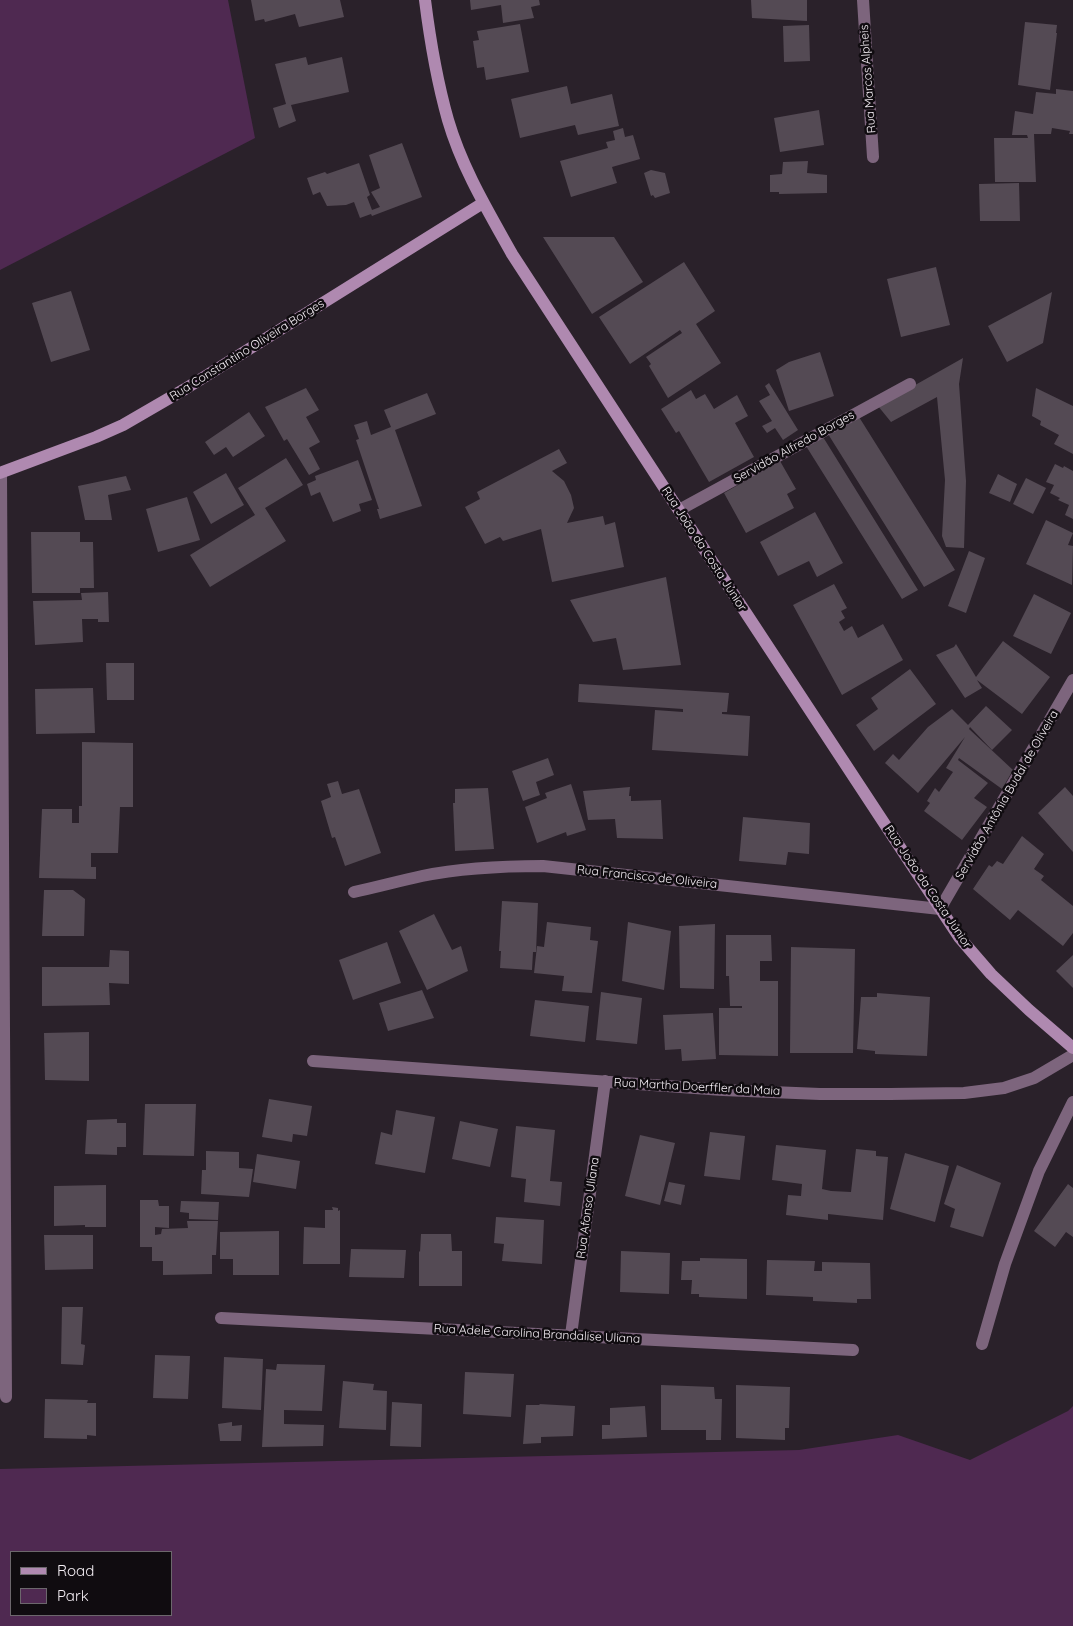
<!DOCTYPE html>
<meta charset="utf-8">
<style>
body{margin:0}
#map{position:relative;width:1073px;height:1626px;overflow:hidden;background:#2a212a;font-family:Quicksand,sans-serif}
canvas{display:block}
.legend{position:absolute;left:10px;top:1551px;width:162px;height:65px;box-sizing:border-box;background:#100c10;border:1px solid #6c676c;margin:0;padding:6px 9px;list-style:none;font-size:15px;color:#f5eff5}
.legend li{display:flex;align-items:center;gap:10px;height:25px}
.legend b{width:25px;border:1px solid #6c676c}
</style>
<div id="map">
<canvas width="1073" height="1626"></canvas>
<ul class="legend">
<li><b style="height:6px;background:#af89b0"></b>Road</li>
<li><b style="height:14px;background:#4f2951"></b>Park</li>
</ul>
</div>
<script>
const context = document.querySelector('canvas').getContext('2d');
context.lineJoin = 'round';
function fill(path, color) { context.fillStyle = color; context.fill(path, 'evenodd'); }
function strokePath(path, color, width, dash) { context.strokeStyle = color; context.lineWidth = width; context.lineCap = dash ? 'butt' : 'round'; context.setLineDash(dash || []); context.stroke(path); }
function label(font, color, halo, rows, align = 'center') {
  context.font = font + ' Quicksand,sans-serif'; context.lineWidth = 5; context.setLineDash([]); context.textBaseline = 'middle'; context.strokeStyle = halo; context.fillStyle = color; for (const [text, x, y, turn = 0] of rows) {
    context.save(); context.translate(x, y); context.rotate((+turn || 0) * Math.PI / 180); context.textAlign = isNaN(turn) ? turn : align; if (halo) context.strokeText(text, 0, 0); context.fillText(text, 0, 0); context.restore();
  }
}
fill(new Path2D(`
 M0 0H228L255 138 0 270Z
 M1073 1406V1626H0V1469L799 1450 898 1435 970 1460 1068 1411ZM171 1552V1615H11V1552Z`), '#4f2951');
fill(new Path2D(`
 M251 0H340L344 17 299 27 295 14 265 22 264 19 255 21Z
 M470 0H539L540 5 531 7 534 18 503 23 501 5 471 10Z
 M751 0H807V21L752 18Z
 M1025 22 1057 25 1056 33H1057L1050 90 1018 85Z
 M520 24 529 72 486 80 484 67 477 68 473 41 479 40 477 31Z
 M809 25 810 61 784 62 783 26Z
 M306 57 308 65 342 57 349 92 291 105 296 121 279 128 273 108 286 104 275 64Z
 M567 86 571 104 612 94 619 126 578 135 575 125 520 138 511 99Z
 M1056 89 1073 91V134H1069L1070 131 1052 128 1051 134H1034L1036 182H995L994 138H1028L1027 135H1012L1015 111 1033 114 1036 92 1056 94Z
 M819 110 824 145 780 152 774 118Z
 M623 128 625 137 633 135 640 159 612 167 617 183 571 197 560 161 608 148 606 142 615 140 613 131Z
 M402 143 422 197 372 216 371 214 360 218 354 202 346 205 327 206 320 192 313 195 307 178 325 172 327 174 359 163 370 195 367 197 372 210 380 207 371 192 380 188 369 155Z
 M808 161 807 173 827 175V193L779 194V192H770V175L782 174 783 162Z
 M651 170 665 173 670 193 655 198 653 195 651 196 644 173Z
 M1019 183 1020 221H980L979 184Z
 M543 237H614L643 282 592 314Z
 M684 262 715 311 696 324 721 363 668 398 649 366 651 364 646 357 682 333 680 330 630 364 599 317Z
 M936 267 950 325 901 337 887 279Z
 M71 291 90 350 51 362 32 303Z
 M1052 292 1043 343 1007 362 988 326Z
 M820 352 834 396 789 411 776 370 789 362Z
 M963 358 959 384 966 481 964 548 946 547 942 536 945 480 937 397 891 422 878 406Z
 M769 383 798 430 783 440 775 428 767 433 762 426 772 421 759 401 770 395 765 386Z
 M306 388 319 410 306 417 320 442 309 448 320 469 309 475 287 439 284 441 265 407Z
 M1036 388 1073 406V454L1054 444 1059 435 1040 425 1041 421 1032 416Z
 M691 390 696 399 705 394 714 409 737 395 748 416 735 423 754 457 709 482 679 431 676 433 661 409Z
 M427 393 436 414 395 430 422 506 380 519 377 509H379L356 440 359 439 354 425 367 421 371 435 391 427 384 410Z
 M249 412 265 436 233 457 226 447 214 455 205 442Z
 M859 417 955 570 924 587 828 434Z
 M823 437 918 590 902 599 806 446Z
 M559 449 567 463 552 471 564 481 571 495 574 508 567 523 603 516 605 525 615 522 624 567 552 582 541 529 503 541 500 537 485 544 465 507 480 499 477 492Z
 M286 458 303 485 265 508 286 541 210 587 190 555 255 515 238 488Z
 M358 460 372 500 359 504 361 511 333 522 320 492 311 496 307 484 316 480 315 476Z
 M780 461 796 489 787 494 794 508 746 533 724 493Z
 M1055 464 1063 468 1064 466 1073 471V519L1065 515 1069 505 1058 500 1060 498 1050 493 1054 485 1046 482Z
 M226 473 244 505 211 524 193 492Z
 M998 474 1017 484 1010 502 989 493Z
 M126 476 131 490 108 495 112 520H85L78 486Z
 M1026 478 1046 488 1033 514 1013 504Z
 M187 497 200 540 158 552 146 509Z
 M815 512 843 563 817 577 809 561 778 576 760 542Z
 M1046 520 1073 533 1068 545 1073 546 1072 585 1026 564Z
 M31 532H80V542H93L94 588H80V593H32Z
 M969 551 985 558 966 613 948 606Z
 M666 577 681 665 623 670 616 638 593 642 570 600Z
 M834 584 847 608 841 611 845 618 839 622 844 631 852 626 858 638 883 624 903 660 842 695 793 605Z
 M108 592 109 622H98V619H82L83 642 35 645 33 601 82 600 81 593Z
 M1034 594 1071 613 1051 654 1013 636Z
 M1003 641 1050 677 1022 714 977 680 982 688 965 698 936 655 954 647 956 644 976 677Z
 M106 663H134V700H107Z
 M910 669 936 704 874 751 856 725 878 709 871 698Z
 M579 684 729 693 727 712H722V714L750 716 748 756 652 750 655 710 683 712V709L578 702Z
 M93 688 95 733 36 734 35 689Z
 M986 706 1012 730 992 750 970 727 969 729 1013 770 1002 789 959 758 958 760 988 783 974 798 987 807 962 840 924 811 930 803 927 801 935 788 939 792 953 772 946 768 965 737 918 793 885 763 893 754 899 760 928 727 952 709 968 725Z
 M82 742 133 743V807H120L118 853H91V867H96V879L39 878 42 809H72V823H79V806H82Z
 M548 758 554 775 536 782 540 795 523 801 512 771Z
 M338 781 342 794 359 789 381 853 345 866 335 837 332 838 321 801 331 797 327 784Z
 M571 784 586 830 567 836 566 832 537 843 525 807 547 798 545 793Z
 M630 787 629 796H631V801L661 800 663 839 617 838 615 819 588 820 583 791Z
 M1065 787 1073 796V852L1038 813Z
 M488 788 494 849 455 851 453 803H455V789Z
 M743 817 810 823 809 854 788 852 786 865 739 861Z
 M1022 836 1044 854 1034 869 1044 876 1041 880 1073 906V933L1063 946 1018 910 1010 920 973 889 989 865 992 867 997 861 1003 864Z
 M44 890H73L85 899 84 936H42Z
 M502 901 538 903 536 952H533L532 970 500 968 501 951H499Z
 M434 914 452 950 461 946 468 971 427 990 399 931Z
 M547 922 591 927 590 940 598 941 592 993 562 991 564 976 534 973 537 946 544 947Z
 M628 922 671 931 664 990 622 981Z
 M715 924 714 989 680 988 679 926Z
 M726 935H771L772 961H760V981H778V1056L719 1055V1008H742V1006H730L729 976H726Z
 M387 942 401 983 353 1000 339 960Z
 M791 947 855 949 853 1053H790Z
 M110 950 129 951V984L109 983 110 1005 42 1006V967H109Z
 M1073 955V988L1056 971Z
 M422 990 434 1018 388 1031 379 1003Z
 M601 992 642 998 637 1044 596 1040Z
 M877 993 930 997 927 1056 875 1054V1051L857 1049 861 997H877Z
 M535 1000 589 1006 585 1042 530 1036Z
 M713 1013 716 1059 682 1061 681 1049 665 1050 663 1015Z
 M89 1032V1081L45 1080 44 1033Z
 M269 1099 312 1106 307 1136 293 1134 292 1142 262 1137Z
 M145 1104H196L194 1156 143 1155Z
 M396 1110 435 1117 425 1173 375 1164 381 1132 392 1135Z
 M117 1119V1123H126V1147H117V1155L85 1154 87 1120Z
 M460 1121 498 1129 490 1167 452 1159Z
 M516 1126 555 1130 550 1181 562 1182 560 1206 524 1202 526 1179 511 1177Z
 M710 1132 745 1136 740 1180 704 1176Z
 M640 1135 675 1143 660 1205 625 1196Z
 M776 1145 826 1150 822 1189 831 1191 851 1192 856 1149 876 1151V1156L888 1157 883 1220 828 1214V1220L786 1215 788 1195 801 1196 802 1184 772 1180Z
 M206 1151 239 1152V1168L253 1169 249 1197 201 1194 202 1170H206Z
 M905 1153 949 1166 935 1222 890 1209Z
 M257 1154 300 1161 296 1189 253 1182Z
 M957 1165 1001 1183 983 1237 950 1227 955 1209 944 1204Z
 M669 1182 685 1185 681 1205 664 1201Z
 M1068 1184 1073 1188V1237L1066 1232 1055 1247 1034 1231Z
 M106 1185V1227H85V1225L54 1226V1186Z
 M140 1200H158L159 1206H169V1228L155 1227V1235L161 1234 162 1229 188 1228 187 1221H218L216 1255H212V1274L163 1275V1261H152V1247H140Z
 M181 1201 219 1202 218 1220 189 1219V1213L180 1212Z
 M332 1207 338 1208V1211L340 1210V1264H303L304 1227 325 1228V1210H333Z
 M496 1217 544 1220 542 1264 502 1261 504 1244 494 1243Z
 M279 1231V1275H233V1259H220V1232Z
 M421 1234H451L452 1251H462V1286H419V1251L420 1252Z
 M44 1235H93V1269L45 1270Z
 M351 1249 406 1250 404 1278 349 1277Z
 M621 1251 670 1253 669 1294 620 1292Z
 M700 1258 747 1259V1299L699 1297V1294H691L692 1280H681L682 1261H700Z
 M767 1260 815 1261 814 1271H822V1262L870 1263 871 1299H857V1303L813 1301V1297L766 1295Z
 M62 1307H83L81 1344 85 1345 83 1365 61 1364Z
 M155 1355 190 1356 188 1399 153 1398Z
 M224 1357 263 1359 261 1410 222 1408Z
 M277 1364 325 1365 322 1411 284 1410V1424L324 1425 323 1446 262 1447 266 1369 276 1370Z
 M465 1372 514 1374 511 1417 463 1414Z
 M343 1381 374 1384 373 1390 387 1391 386 1430 339 1428Z
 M661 1385 714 1387 715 1399H722L721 1440H706V1430H661Z
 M736 1385 790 1387 789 1428H785V1440L736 1438Z
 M45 1399 88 1400 87 1403H96V1436L87 1435V1439L44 1438Z
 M392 1402 422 1404 421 1447 390 1446Z
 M539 1404 575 1406 573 1436 541 1437V1443L523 1444 526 1405H540Z
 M645 1406 647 1437 602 1439V1425H610V1408Z
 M232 1422V1426L242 1425 241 1441H220L218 1424Z`), '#544a54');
strokePath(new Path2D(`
 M863 0 873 157
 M1 473 6 1397
 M679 510 910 384
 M354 892C377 887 399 881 422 876 461 868 503 866 543 866L940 909 1073 680
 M313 1061 723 1090 820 1094H890L964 1093 1004 1088 1034 1078 1073 1055
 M221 1318 853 1350
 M571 1335 605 1081
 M982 1344 1005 1264 1039 1171 1073 1102`), '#7d657d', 12);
strokePath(new Path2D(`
 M425 0C430 40 437 81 448 120 462 168 488 211 512 254L721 575 959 937 991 974 1029 1010 1073 1048
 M0 473 96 437 123 425 185 389 483 203`), '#af89b0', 12);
label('12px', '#f5eff5', '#100c10', [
 ["Rua Marcos Alpheis",868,79,-94],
 ["Rua Constantino Oliveira Borges",247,350,-32],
 ["Servidão Alfredo Borges",794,447,-29],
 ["Rua João da Costa Júnior",704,549,57],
 ["Servidão Antônia Budal de Oliveira",1007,795,-60],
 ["Rua Francisco de Oliveira",647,877,6],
 ["Rua João da Costa Júnior",928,887,56],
 ["Rua Martha Doerffler da Maia",697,1087,3],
 ["Rua Afonso Uliana",588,1208,-82],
 ["Rua Adele Carolina Brandalise Uliana",537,1334,3]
]);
</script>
